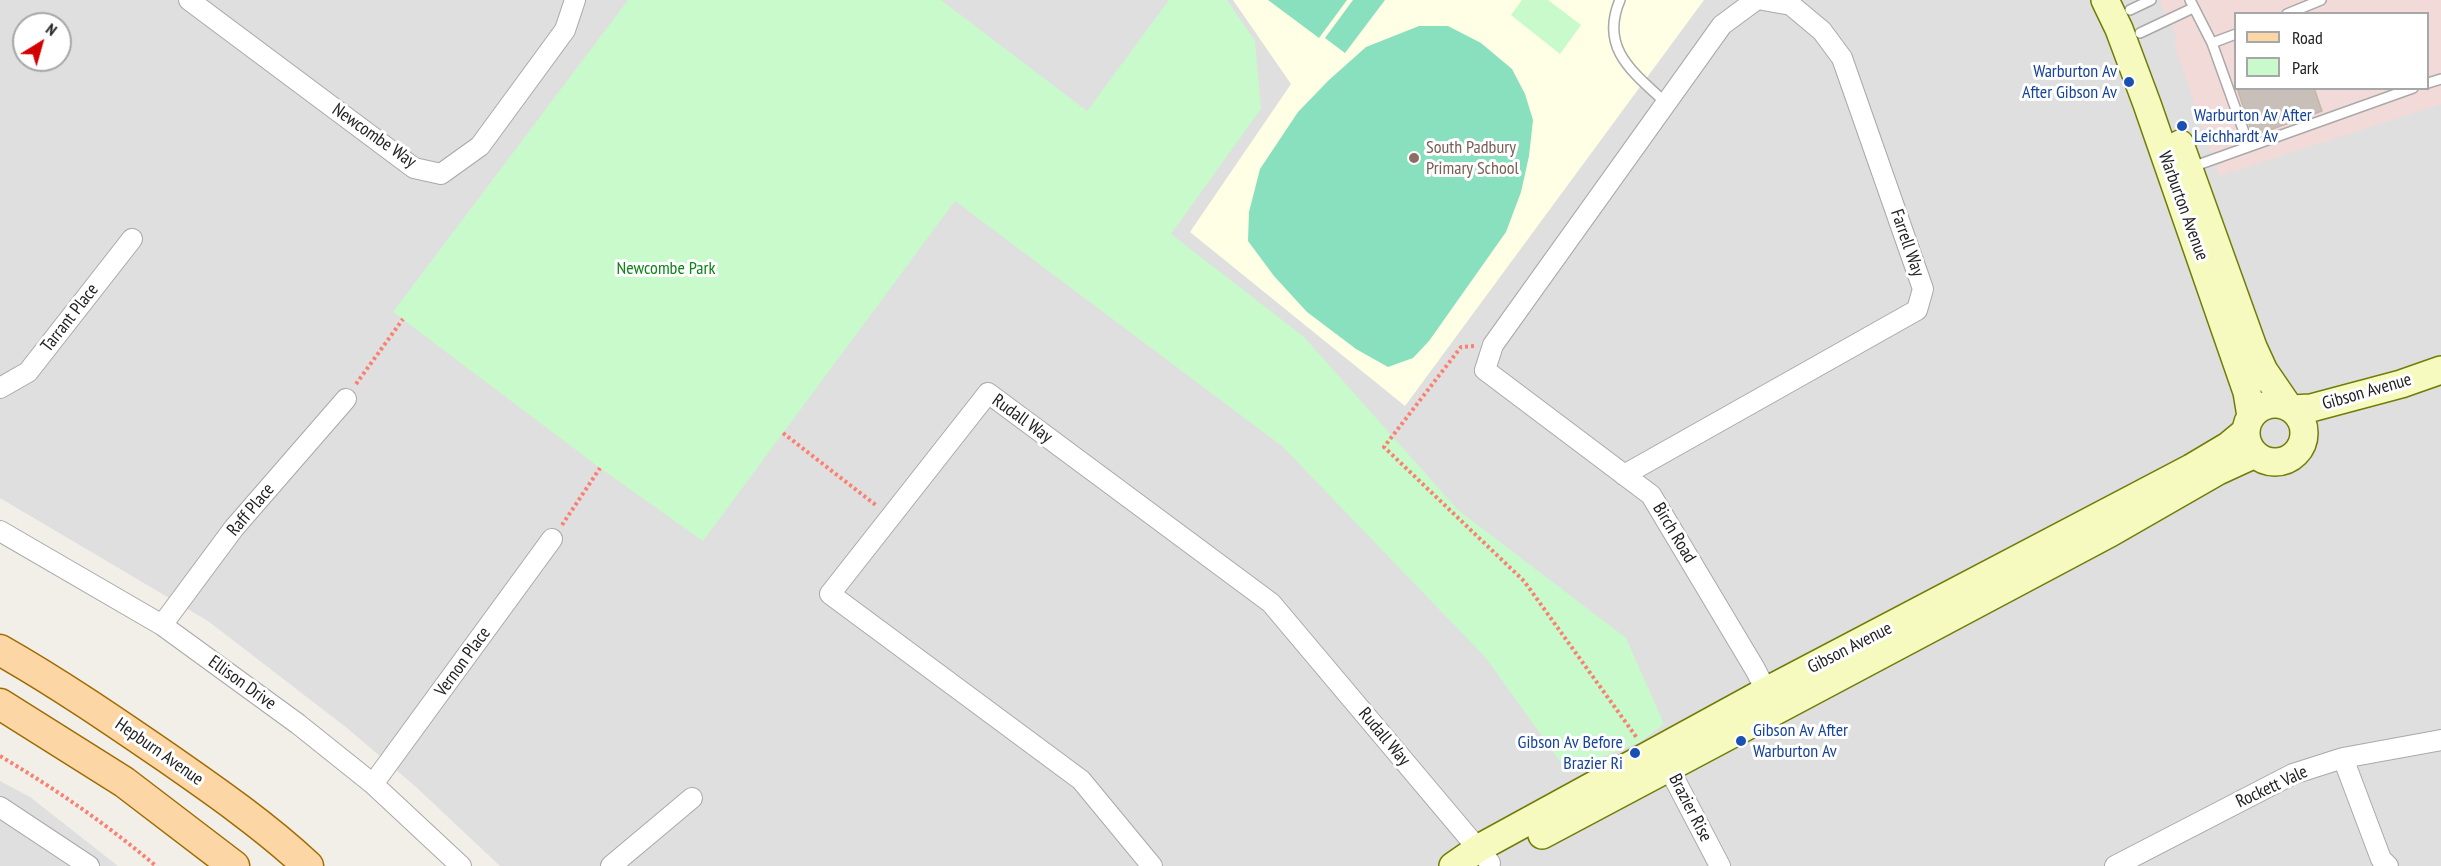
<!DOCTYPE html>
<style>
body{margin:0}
#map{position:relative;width:2441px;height:866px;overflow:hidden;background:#f2efe9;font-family:"PT Sans Narrow",sans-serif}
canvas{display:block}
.legend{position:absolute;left:2234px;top:12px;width:195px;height:78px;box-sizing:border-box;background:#fff;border:2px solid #a7a7a7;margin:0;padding:8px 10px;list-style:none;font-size:18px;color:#222}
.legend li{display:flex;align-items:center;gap:12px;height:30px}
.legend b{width:30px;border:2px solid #a7a7a7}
.north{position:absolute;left:12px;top:12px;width:60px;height:60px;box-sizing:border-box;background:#fff;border:2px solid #a7a7a7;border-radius:50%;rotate:37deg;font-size:16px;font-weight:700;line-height:24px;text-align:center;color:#222}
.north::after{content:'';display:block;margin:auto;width:21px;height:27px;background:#d40000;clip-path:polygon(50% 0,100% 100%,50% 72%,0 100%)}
</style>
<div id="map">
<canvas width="2441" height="866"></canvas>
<ul class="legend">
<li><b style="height:8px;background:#fcd6a4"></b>Road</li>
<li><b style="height:16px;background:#c8facc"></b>Park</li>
</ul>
<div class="north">N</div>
</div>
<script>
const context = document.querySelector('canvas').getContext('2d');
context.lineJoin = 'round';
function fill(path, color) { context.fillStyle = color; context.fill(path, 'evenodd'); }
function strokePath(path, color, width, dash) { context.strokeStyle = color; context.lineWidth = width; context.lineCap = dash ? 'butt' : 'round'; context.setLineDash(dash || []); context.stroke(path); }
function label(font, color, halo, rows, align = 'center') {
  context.font = font + ' "PT Sans Narrow",sans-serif'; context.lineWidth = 6; context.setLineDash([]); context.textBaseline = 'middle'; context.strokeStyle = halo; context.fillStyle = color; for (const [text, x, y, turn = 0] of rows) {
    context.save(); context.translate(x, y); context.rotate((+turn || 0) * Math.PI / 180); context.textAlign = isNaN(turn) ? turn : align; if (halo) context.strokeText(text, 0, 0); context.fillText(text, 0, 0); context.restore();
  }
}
fill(new Path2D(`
 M0 0H2441V866H500L416 787 347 728 208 621 0 498ZM2236 14H2428V88H2236ZM24 24H60V60H24Z
 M0 781 30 797 118 866H0Z`), '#e0dfdf');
fill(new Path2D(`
 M2159 0H2441V104L2219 176 2175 47 2176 35ZM2236 14H2428V88H2236Z`), '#f2dad9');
fill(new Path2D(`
 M1233 0H1704L1405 406 1190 232 1291 84Z`), '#ffffe5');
fill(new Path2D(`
 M628 0H941L1087 111 1169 0H1227L1255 41 1261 109 1171 234 1304 337 1458 510 1626 638 1664 724 1640 742 1567 771 1486 658 1282 446 955 201 703 541 600 468 393 312Z
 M1522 0H1548L1581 25 1560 54 1511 15Z`), '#c8facc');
fill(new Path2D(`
 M1268 0H1347L1319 38Z
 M1353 0H1385L1345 53 1325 38Z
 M1419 26H1448L1481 43 1512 69 1525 94 1533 120 1529 156 1521 192 1506 232 1429 341 1413 358 1388 367 1356 349 1307 312 1274 276 1248 241 1249 212 1260 169 1298 112 1329 80 1366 47Z`), '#88e0be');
const building = new Path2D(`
 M2237 88H2314L2322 111 2253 136Z`);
fill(building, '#c7bfb8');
strokePath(building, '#c4b6ab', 1.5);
const lane = new Path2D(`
 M1620 0C1599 49 1634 73 1666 103
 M2190 0 2212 43 2249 146
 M2130 10 2151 0
 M2287 14 2321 0
 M2140 33 2193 8
 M2212 43 2236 34
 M2428 83 2441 79
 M2192 167 2413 88`);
const street = new Path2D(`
 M189 0 414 168 441 174 480 146 565 30 575 0
 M1756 0 1722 25 1493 345 1485 370 1651 495 1755 669 1772 702
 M0 388 28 372 132 239
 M1624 475 1917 310 1923 289 1842 58 1822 31 1791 5 1763 0
 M0 531 162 625 298 724 373 784 461 866
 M162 625 234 528 346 399
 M1663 757 1720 866
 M2343 758 2381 859 2388 866
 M373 784 552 539
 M0 807 89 866
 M611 866 692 798
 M1152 866 1081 780 830 594 988 393 1271 603 1490 863
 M2115 866 2293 774 2343 758 2441 740`);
const secondary = new Path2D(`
 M2105 0 2119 29 2147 104 2247 392 2251 416
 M2180 144 2253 347 2264 371 2288 406
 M2246 433a29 29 0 1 1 58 0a29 29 0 1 1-58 0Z
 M2292 409 2311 408 2401 384 2441 370
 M1542 835 2110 533 2218 471 2255 454
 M1453 866 1479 848 1766 691 2191 468 2228 446 2246 431`);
const primary = new Path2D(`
 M0 650C58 683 112 720 166 757 215 791 265 826 308 866
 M0 704 124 782 234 866`);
strokePath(lane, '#a9a9a9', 12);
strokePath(street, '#a9a9a9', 22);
strokePath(secondary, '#707d05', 30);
strokePath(primary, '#a06b00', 33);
strokePath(new Path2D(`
 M1474 346 1461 347 1384 447 1524 581 1637 738
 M356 384 403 319
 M783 433 877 506
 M562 525 600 468
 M0 756C57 790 105 823 156 866`), '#fa8072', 4, [3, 3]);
strokePath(lane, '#fff', 9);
strokePath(street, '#fff', 20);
strokePath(secondary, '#f7fabf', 27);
strokePath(primary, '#fcd6a4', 30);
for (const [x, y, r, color] of [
 [2129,82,6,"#1a4fb4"],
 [2182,126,6,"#1a4fb4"],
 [1414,158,6,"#8d6e63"],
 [1741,741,6,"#1a4fb4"],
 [1635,753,6,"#1a4fb4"]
]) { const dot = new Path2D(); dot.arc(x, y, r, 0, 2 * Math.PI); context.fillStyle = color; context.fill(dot); strokePath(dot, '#fff', 2); }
label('18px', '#164399', '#fff', [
 ["Warburton Av",2117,72],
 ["After Gibson Av",2117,93],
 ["Warburton Av After",2194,116,"left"],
 ["Leichhardt Av",2194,137,"left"],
 ["Gibson Av After",1753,731,"left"],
 ["Warburton Av",1753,752,"left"],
 ["Gibson Av Before",1623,743],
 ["Brazier Ri",1623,764]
], 'right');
label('18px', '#222', '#fff', [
 ["Newcombe Way",374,136,35],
 ["Warburton Avenue",2183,206,70],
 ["Farrell Way",1907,243,71],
 ["Tarrant Place",70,318,-52],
 ["Gibson Avenue",2367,392,-16],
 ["Rudall Way",1022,419,36],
 ["Raff Place",251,510,-50],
 ["Birch Road",1674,533,59],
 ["Gibson Avenue",1850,648,-27],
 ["Vernon Place",463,662,-54],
 ["Ellison Drive",242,683,36],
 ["Rudall Way",1384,737,50],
 ["Hepburn Avenue",159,752,35],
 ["Rockett Vale",2272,787,-25],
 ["Brazier Rise",1690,808,63]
]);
label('18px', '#785e54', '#fff', [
 ["South Padbury",1426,148],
 ["Primary School",1426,169]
], 'left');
label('18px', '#0c8416', '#fff', [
 ["Newcombe Park",666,269]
]);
</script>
